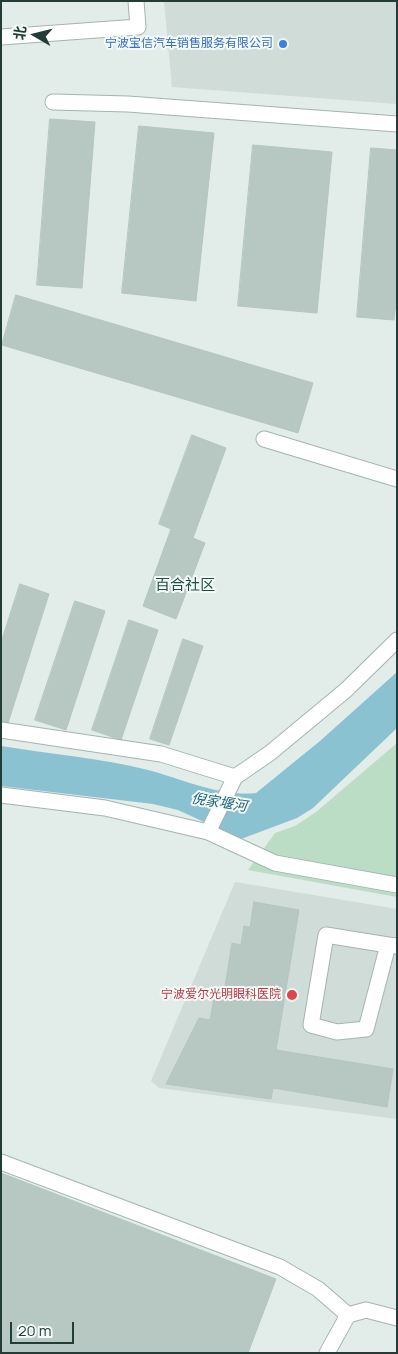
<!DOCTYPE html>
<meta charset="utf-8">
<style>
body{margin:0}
#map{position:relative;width:398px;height:1354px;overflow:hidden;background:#e2ece8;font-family:Manrope,"Noto Sans SC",sans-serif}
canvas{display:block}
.frame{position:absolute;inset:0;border:2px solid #223d38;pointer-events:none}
.north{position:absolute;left:10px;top:10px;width:50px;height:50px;-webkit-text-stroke:4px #f2f9f6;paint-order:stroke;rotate:278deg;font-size:14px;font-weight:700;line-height:20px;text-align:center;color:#223d38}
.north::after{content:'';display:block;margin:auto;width:18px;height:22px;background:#223d38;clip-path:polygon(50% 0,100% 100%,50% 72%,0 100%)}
.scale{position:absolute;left:10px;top:1322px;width:64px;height:22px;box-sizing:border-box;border:2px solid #223d38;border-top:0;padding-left:6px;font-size:15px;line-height:18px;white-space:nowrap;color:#223d38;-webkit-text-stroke:4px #f2f9f6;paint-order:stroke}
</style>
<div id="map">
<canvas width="398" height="1354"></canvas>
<div class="frame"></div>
<div class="north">北</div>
<div class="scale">20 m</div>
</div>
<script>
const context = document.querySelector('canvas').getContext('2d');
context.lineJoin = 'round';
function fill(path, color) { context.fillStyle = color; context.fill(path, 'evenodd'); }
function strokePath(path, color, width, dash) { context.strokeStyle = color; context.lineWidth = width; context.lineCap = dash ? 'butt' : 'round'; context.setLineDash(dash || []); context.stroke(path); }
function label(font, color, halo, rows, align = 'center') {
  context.font = font + ' Manrope,"Noto Sans SC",sans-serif'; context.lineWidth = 4; context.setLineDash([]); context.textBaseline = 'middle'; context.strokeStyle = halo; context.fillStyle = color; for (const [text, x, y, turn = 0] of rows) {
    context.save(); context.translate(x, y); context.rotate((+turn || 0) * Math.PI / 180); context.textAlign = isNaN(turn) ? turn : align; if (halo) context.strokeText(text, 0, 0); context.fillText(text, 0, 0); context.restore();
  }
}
fill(new Path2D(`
 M164 1H397V104L172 87Z
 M235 882 397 909V1119L159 1088 151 1081Z`), '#d0dcd7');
fill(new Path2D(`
 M397 743V897L248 870 275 833 295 826 316 812Z`), '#bbddc6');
fill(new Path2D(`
 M397 672V728L313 808 297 818 241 839 178 810 153 804 1 786V746C50 754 100 758 148 770 182 779 220 797 256 793L320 741Z`), '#8ac2d1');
const building = new Path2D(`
 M50 119 95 122 82 288 37 285Z
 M139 126 214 133 196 301 122 293Z
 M253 145 332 152 317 313 238 306Z
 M371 148 397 150V293L394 320 357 317Z
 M16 295 313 383 298 433 2 345Z
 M192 435 226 448 193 538 205 543 176 619 143 606 171 529 159 524Z
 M20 584 49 594 8 723 1 721V643Z
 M75 601 105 611 66 730 35 720Z
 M129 620 158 630 121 740 92 730Z
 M183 639 203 646 169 745 150 739Z
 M254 902 299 910 276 1050 393 1069 387 1107 273 1088 271 1099 166 1084 199 1018 210 1020 215 992 224 993 232 943 241 945 244 926 250 927Z
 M1 1173 276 1279 248 1353H1Z`);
fill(building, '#b7c7c1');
strokePath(building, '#b4c6c0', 1);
const minor = new Path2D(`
 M1 37 138 27 136 1
 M53 102 128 104 397 124
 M264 439 397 479
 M1 730 161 754 235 777
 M1 795 105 808 208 832 275 863 397 885
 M208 832 235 777 270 753 346 690 397 640
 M388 945 366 1029 337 1032 311 1025 326 935 388 945 397 946
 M1 1162 280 1267 318 1289 348 1315
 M327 1353 348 1315 366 1310 397 1318`);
strokePath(minor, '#a5b4b0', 17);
strokePath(minor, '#fff', 15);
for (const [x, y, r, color] of [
 [283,44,5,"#3f7fe0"],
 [292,995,6,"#e0444e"]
]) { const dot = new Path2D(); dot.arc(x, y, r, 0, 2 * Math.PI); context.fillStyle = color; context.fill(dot); strokePath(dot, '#f2f9f6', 2); }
label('12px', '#366cbe', '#f2f9f6', [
 ["宁波宝信汽车销售服务有限公司",273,44]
], 'right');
label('12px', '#be3a42', '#f2f9f6', [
 ["宁波爱尔光明眼科医院",281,995]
], 'right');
label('italic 14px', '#1c6479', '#f2f9f6', [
 ["倪家堰河",219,803,9]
]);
label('15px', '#1e4f46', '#f2f9f6', [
 ["百合社区",185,586]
]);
</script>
